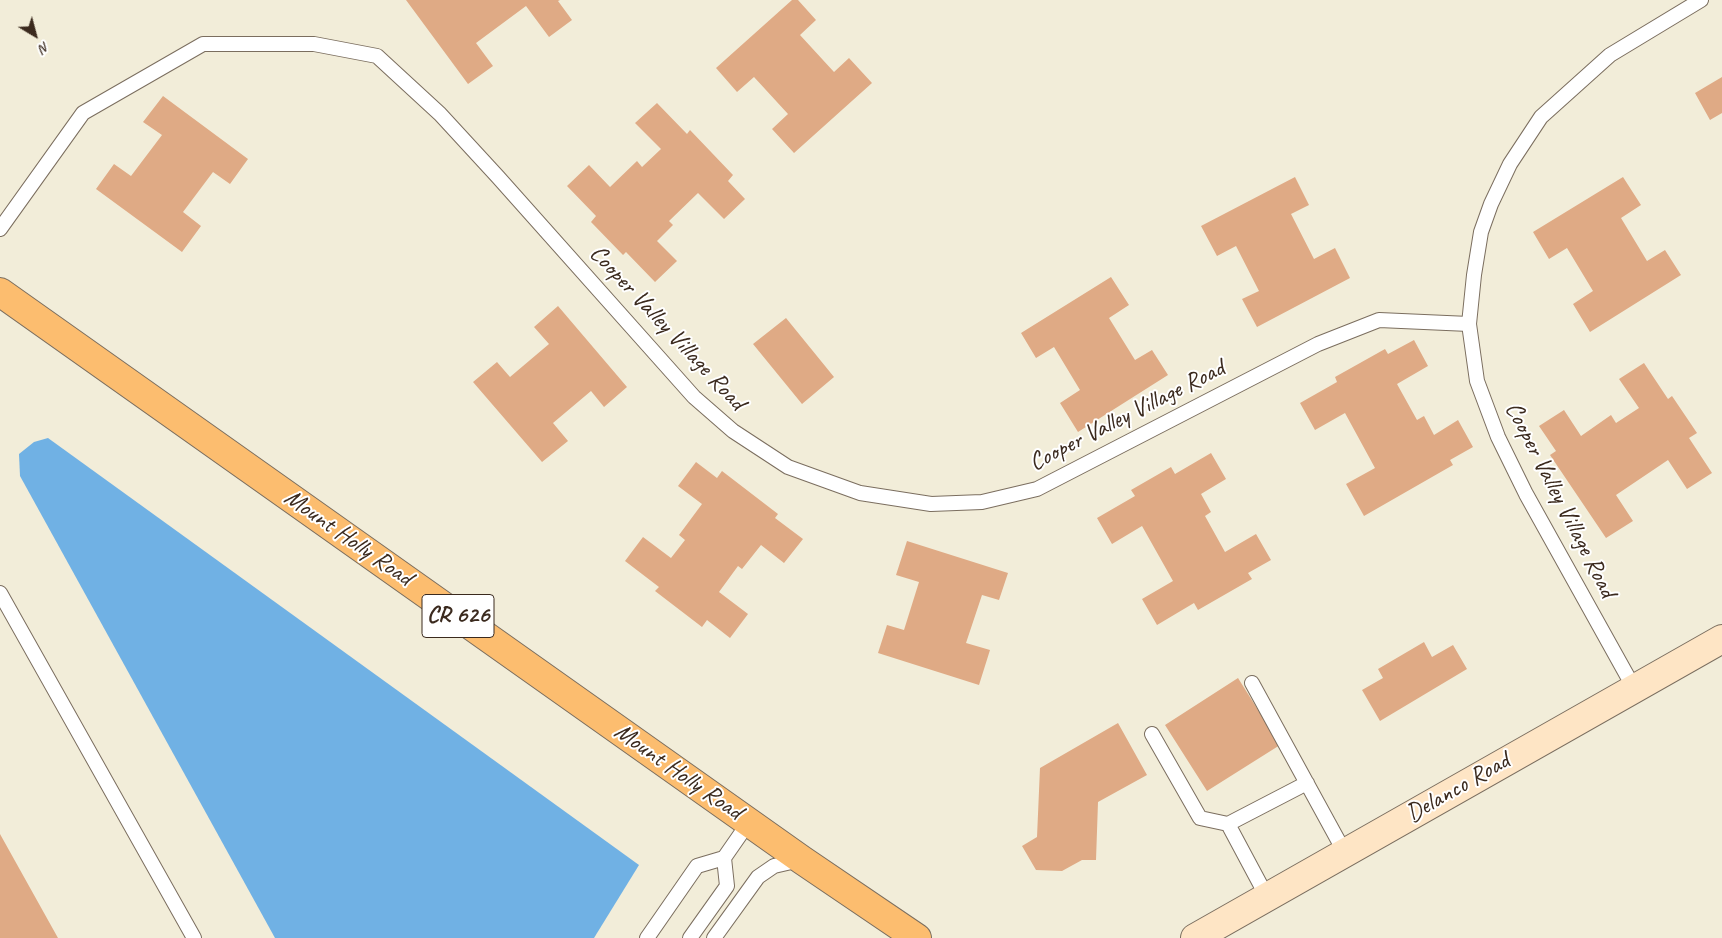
<!DOCTYPE html>
<style>
body{margin:0}
#map{position:relative;width:1722px;height:938px;overflow:hidden;background:#f2edd9;font-family:Caveat,sans-serif}
canvas{display:block}
.north{position:absolute;left:10px;top:10px;width:50px;height:50px;-webkit-text-stroke:4px #fff;paint-order:stroke;rotate:143deg;font-size:14px;font-weight:700;line-height:20px;text-align:center;color:#3b2a1e}
.north::after{content:'';display:block;margin:auto;width:18px;height:22px;background:#3b2a1e;clip-path:polygon(50% 0,100% 100%,50% 72%,0 100%)}
</style>
<div id="map">
<canvas width="1722" height="938"></canvas>
<div class="north">N</div>
</div>
<script>
const context = document.querySelector('canvas').getContext('2d');
context.lineJoin = 'round';
function fill(path, color) { context.fillStyle = color; context.fill(path, 'evenodd'); }
function strokePath(path, color, width, dash) { context.strokeStyle = color; context.lineWidth = width; context.lineCap = dash ? 'butt' : 'round'; context.setLineDash(dash || []); context.stroke(path); }
function label(font, color, halo, rows, align = 'center') {
  context.font = font + ' Caveat,sans-serif'; context.lineWidth = 4; context.setLineDash([]); context.textBaseline = 'middle'; context.strokeStyle = halo; context.fillStyle = color; for (const [text, x, y, turn = 0] of rows) {
    context.save(); context.translate(x, y); context.rotate((+turn || 0) * Math.PI / 180); context.textAlign = isNaN(turn) ? turn : align; if (halo) context.strokeText(text, 0, 0); context.fillText(text, 0, 0); context.restore();
  }
}
fill(new Path2D(`
 M48 438 639 865 594 938H275L20 476 19 454 34 442Z`), '#70b1e4');
fill(new Path2D(`
 M406 0H560L558 1 572 20 549 37 526 6 476 43 493 66 468 84Z
 M792 0H798L816 20 800 35 834 72 849 58 872 83 794 153 772 129 788 114 754 77 737 92 716 68Z
 M1722 77V113L1710 120 1695 93Z
 M163 96 248 159 230 184 213 172 183 212 201 226 182 252 96 189 114 164 131 176 162 135 143 122Z
 M657 103 687 134 690 130 733 175 728 181 745 199 724 219 698 193 669 221 673 225 657 241 677 261 655 282 626 252 623 255 591 222 596 216 567 186 589 165 610 187 637 161 642 167 661 149 635 123Z
 M1295 177 1309 205 1291 214 1314 259 1335 248 1350 278 1257 327 1242 299 1259 291 1236 246 1217 256 1201 226Z
 M1623 177 1641 205 1621 218 1647 261 1665 250 1681 275 1590 332 1573 304 1593 291 1567 248 1549 259 1533 232Z
 M1111 277 1129 305 1109 318 1135 360 1152 350 1168 375 1078 432 1060 403 1080 390 1054 347 1036 358 1021 333Z
 M558 306 627 387 604 407 591 391 553 423 568 441 542 462 473 382 497 362 510 377 549 344 534 327Z
 M786 318 834 377 802 404 753 344Z
 M1414 340 1428 366 1397 384 1417 420 1424 416 1434 435 1458 420 1473 447 1450 460 1453 465 1364 516 1346 484 1375 468 1345 413 1315 430 1300 403 1337 382 1335 377 1385 349 1388 354Z
 M1644 363 1668 399 1672 396 1697 433 1689 438 1712 473 1687 489 1668 460 1616 495 1633 521 1606 538 1550 455 1556 451 1539 426 1564 410 1581 436 1611 415 1616 423 1639 408 1619 379Z
 M1211 453 1226 479 1201 494 1211 512 1205 516 1225 552 1256 534 1271 560 1248 573 1252 579 1198 610 1194 603 1157 625 1142 599 1173 581 1142 526 1112 544 1097 518 1135 496 1131 490 1171 467 1175 474Z
 M696 462 717 478 722 471 778 514 775 518 803 539 784 563 761 545 742 569 738 566 719 592 748 614 730 638 707 620 702 627 655 591 659 587 625 561 643 537 671 558 685 540 679 535 702 504 678 486Z
 M907 541 1008 573 999 600 982 595 966 643 990 650 979 685 878 653 887 625 904 630 919 582 896 575Z
 M1424 642 1432 657 1453 645 1467 669 1380 721 1362 690 1383 678 1378 669Z
 M1238 678 1280 745 1207 791 1165 725Z
 M1118 723 1147 775 1098 802 1096 860H1082L1062 871 1036 870 1022 846 1037 837 1040 768Z
 M0 834 58 938H0Z`), '#dfaa85');
const lane = new Path2D(`
 M0 229 83 113 203 44H314L377 56 440 114 498 177 694 397 733 431 788 467 860 493 931 504 982 502 1037 489 1318 344 1379 320 1469 324
 M0 593 194 938
 M1252 683 1345 853
 M1634 688 1526 494 1498 437 1477 381 1469 324 1474 275 1481 232 1491 204 1510 164 1541 117 1610 55 1701 0
 M1152 734 1200 818 1228 824 1267 897
 M1228 824 1307 783
 M647 938 697 866 724 858 749 822
 M690 938 727 886 724 858
 M714 938 758 877 774 866 800 860`);
const secondary = new Path2D(`
 M1195 938 1722 639`);
const primary = new Path2D(`
 M0 292 802 860 917 938`);
strokePath(lane, '#7b6e5f', 16);
strokePath(secondary, '#7b6e5f', 30);
strokePath(primary, '#7b6e5f', 30);
strokePath(lane, '#fff', 14);
strokePath(secondary, '#fee5c5', 28);
strokePath(primary, '#fcbd6f', 28);
for (const [x, y, w] of [
 [458,616,72]
]) { const box = new Path2D(); box.roundRect(x - w / 2, y - 21.5, w, 43, 4); context.fillStyle = '#fff'; context.fill(box); strokePath(box, '#3b2a1e', 1); }
label('bold 24px', '#3b2a1e', null, [
 ["CR 626",458,616]
]);
label('25px', '#3b2a1e', '#fff', [
 ["Cooper Valley Village Road",667,328,47],
 ["Cooper Valley Village Road",1127,416,-27],
 ["Cooper Valley Village Road",1560,500,63],
 ["Mount Holly Road",348,538,35],
 ["Mount Holly Road",678,772,35],
 ["Delanco Road",1458,788,-30]
]);
</script>
